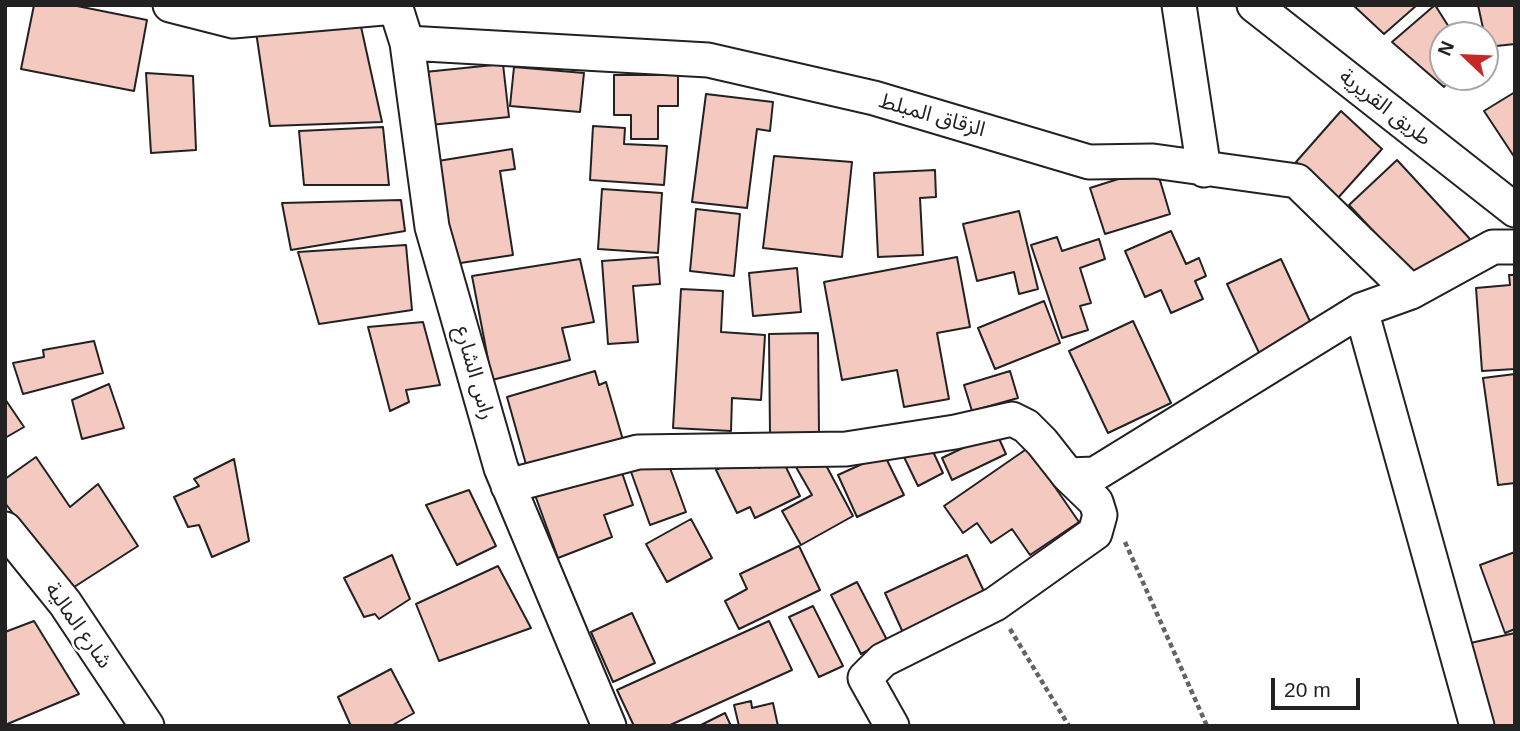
<!DOCTYPE html>
<meta charset="utf-8">
<style>
body{margin:0}
#map{position:relative;width:1520px;height:731px;overflow:hidden;background:#fff;font-family:Arial,sans-serif}
canvas{display:block}
.frame{position:absolute;inset:0;border:7px solid #222;pointer-events:none}
.north{position:absolute;left:1429px;top:21px;width:70px;height:70px;box-sizing:border-box;background:#fff;border:2px solid #a7a7a7;border-radius:50%;rotate:293deg;font-size:19px;font-weight:700;line-height:28px;text-align:center;color:#222}
.north::after{content:'';display:block;margin:auto;width:24px;height:32px;background:#c62828;clip-path:polygon(50% 0,100% 100%,50% 72%,0 100%)}
.scale{position:absolute;left:1271px;top:678px;width:89px;height:32px;box-sizing:border-box;border:4px solid #222;border-top:0;padding-left:9px;font-size:21px;line-height:24px;white-space:nowrap;color:#222;-webkit-text-stroke:5px #fff;paint-order:stroke}
</style>
<div id="map">
<canvas width="1520" height="731"></canvas>
<div class="frame"></div>
<div class="north">N</div>
<div class="scale">20 m</div>
</div>
<script>
const context = document.querySelector('canvas').getContext('2d');
context.lineJoin = 'round';
function fill(path, color) { context.fillStyle = color; context.fill(path, 'evenodd'); }
function strokePath(path, color, width, dash) { context.strokeStyle = color; context.lineWidth = width; context.lineCap = dash ? 'butt' : 'round'; context.setLineDash(dash || []); context.stroke(path); }
function label(font, color, halo, rows, align = 'center') {
  context.font = font + ' Arial,"Noto Sans Arabic",sans-serif'; context.lineWidth = 5; context.setLineDash([]); context.textBaseline = 'middle'; context.strokeStyle = halo; context.fillStyle = color; for (const [text, x, y, turn = 0] of rows) {
    context.save(); context.translate(x, y); context.rotate((+turn || 0) * Math.PI / 180); context.textAlign = isNaN(turn) ? turn : align; if (halo) context.strokeText(text, 0, 0); context.fillText(text, 0, 0); context.restore();
  }
}
const building = new Path2D(`
 M34 5H72L147 20 134 91 21 69Z
 M1353 5H1417L1384 34Z
 M1435 5 1454 35H1443V77H1452L1444 87 1392 42Z
 M1478 5H1515V44L1487 47Z
 M358 13 382 122 270 126 255 25Z
 M503 64 509 117 430 125 425 72Z
 M514 67 584 73 580 112 510 106Z
 M146 73 193 76 196 150 151 153Z
 M614 75H678V106H658V139H631V115H614Z
 M1515 92V158L1484 111Z
 M706 94 773 102 770 131 757 129 747 208 692 202Z
 M1341 111 1382 149 1337 199 1296 162Z
 M593 126 625 128 624 144 667 146 664 185 590 180Z
 M383 127 389 185H304L299 131Z
 M512 149 515 169 500 171 513 255 454 264 438 161Z
 M774 156 852 162 842 257 763 248Z
 M1397 160 1482 252 1417 278 1349 205Z
 M1156 167 1170 214 1105 234 1090 188Z
 M935 170 936 197 920 198 923 255 878 257 874 173Z
 M602 189 662 193 658 253 598 249Z
 M401 200 405 231 291 250 282 203Z
 M696 209 740 214 734 276 690 271Z
 M1019 211 1038 289 1019 294 1014 272 977 281 963 224Z
 M1171 231 1186 264 1199 258 1206 276 1195 281 1203 299 1171 313 1161 290 1145 297 1125 251Z
 M1057 237 1062 251 1099 239 1105 259 1080 268 1091 303 1080 306 1088 330 1062 338 1031 245Z
 M406 245 412 310 319 324 298 252Z
 M658 257 660 284 633 286 638 342 608 344 602 261Z
 M957 257 970 327 937 333 949 399 904 407 897 370 842 380 824 282Z
 M580 259 594 322 562 328 570 360 492 380 472 276Z
 M1281 259 1315 332 1261 357 1227 284Z
 M797 268 801 312 753 316 749 273Z
 M1509 275H1515V369L1482 371 1476 288 1510 285Z
 M681 289 723 291 721 332 765 335 761 400 732 398 731 431 673 428Z
 M1044 301 1060 343 995 369 978 328Z
 M1133 321 1171 403 1108 433 1069 351Z
 M423 322 440 385 406 390 409 402 390 411 368 327Z
 M818 333 819 434 770 435 769 334Z
 M94 341 103 373 23 394 13 363 44 357 43 350Z
 M595 371 599 385 606 382 623 440 527 468 507 397Z
 M1010 371 1018 398 972 411 964 385Z
 M1515 374V483L1498 485 1483 378Z
 M109 384 124 428 82 439 72 400Z
 M5 399 24 427 5 438Z
 M996 432 1006 454 952 480 942 458Z
 M929 443 943 473 918 486 903 455Z
 M1028 448 1079 522 1030 555 1012 529 991 543 977 523 963 533 944 506Z
 M751 453 759 468 781 457 800 496 755 518 750 507 737 513 716 470Z
 M820 454 853 516 801 545 782 511 812 495 796 467Z
 M884 454 904 495 857 517 838 475Z
 M36 457 70 507 98 484 138 546 71 589 5 503V479Z
 M666 457 686 512 650 525 630 469Z
 M234 459 249 541 212 557 199 525 188 527 174 497 199 486 194 479Z
 M619 464 633 505 604 515 612 537 558 558 535 495Z
 M469 490 496 546 457 565 426 505Z
 M691 519 712 558 667 582 646 544Z
 M799 546 820 590 739 629 725 601 747 589 740 574Z
 M1515 552V629L1505 633 1480 565Z
 M392 555 410 599 379 619 375 614 364 617 344 578Z
 M967 555 987 598 905 637 885 593Z
 M498 566 531 628 439 661 416 604Z
 M857 582 887 640 861 654 831 595Z
 M813 606 843 666 819 677 789 617Z
 M632 613 655 663 613 682 591 632Z
 M34 621 79 694 5 725V632Z
 M769 621 792 670 668 726H634L617 690Z
 M1515 633V726H1486L1466 644Z
 M391 669 414 713 391 726H351L338 697Z
 M751 701 752 708 773 703 778 726H739L734 705Z
 M725 713 731 726H699Z`);
fill(building, '#f3c9c0');
strokePath(building, '#222', 2);
const minor = new Path2D(`
 M170 5 233 21 395 7
 M395 5 407 43 432 227 501 468 609 726
 M1179 5 1204 170
 M1254 5 1515 210
 M407 43 708 60 874 98 1089 162 1153 161 1297 181 1411 292
 M1361 310 1477 726
 M1068 475 1095 474 1361 310 1411 292 1493 247H1515
 M508 486 638 452 846 449 955 432 1012 419 1026 426 1042 442 1068 475 1096 502 1100 515 1095 533 995 604 883 660 865 678 892 726
 M5 529 65 603 147 726`);
strokePath(minor, '#222', 37);
strokePath(new Path2D(`
 M1125 542 1207 726
 M1010 629 1069 726`), '#646464', 4.5, [5, 3.5]);
strokePath(minor, '#fff', 33);
label('21px', '#222', '#fff', [
 ["طريق القريرية",1385,108,38],
 ["الزقاق المبلط",932,116,16],
 ["راس الشارع",474,373,74],
 ["شارع المالية",78,626,55]
]);
</script>
